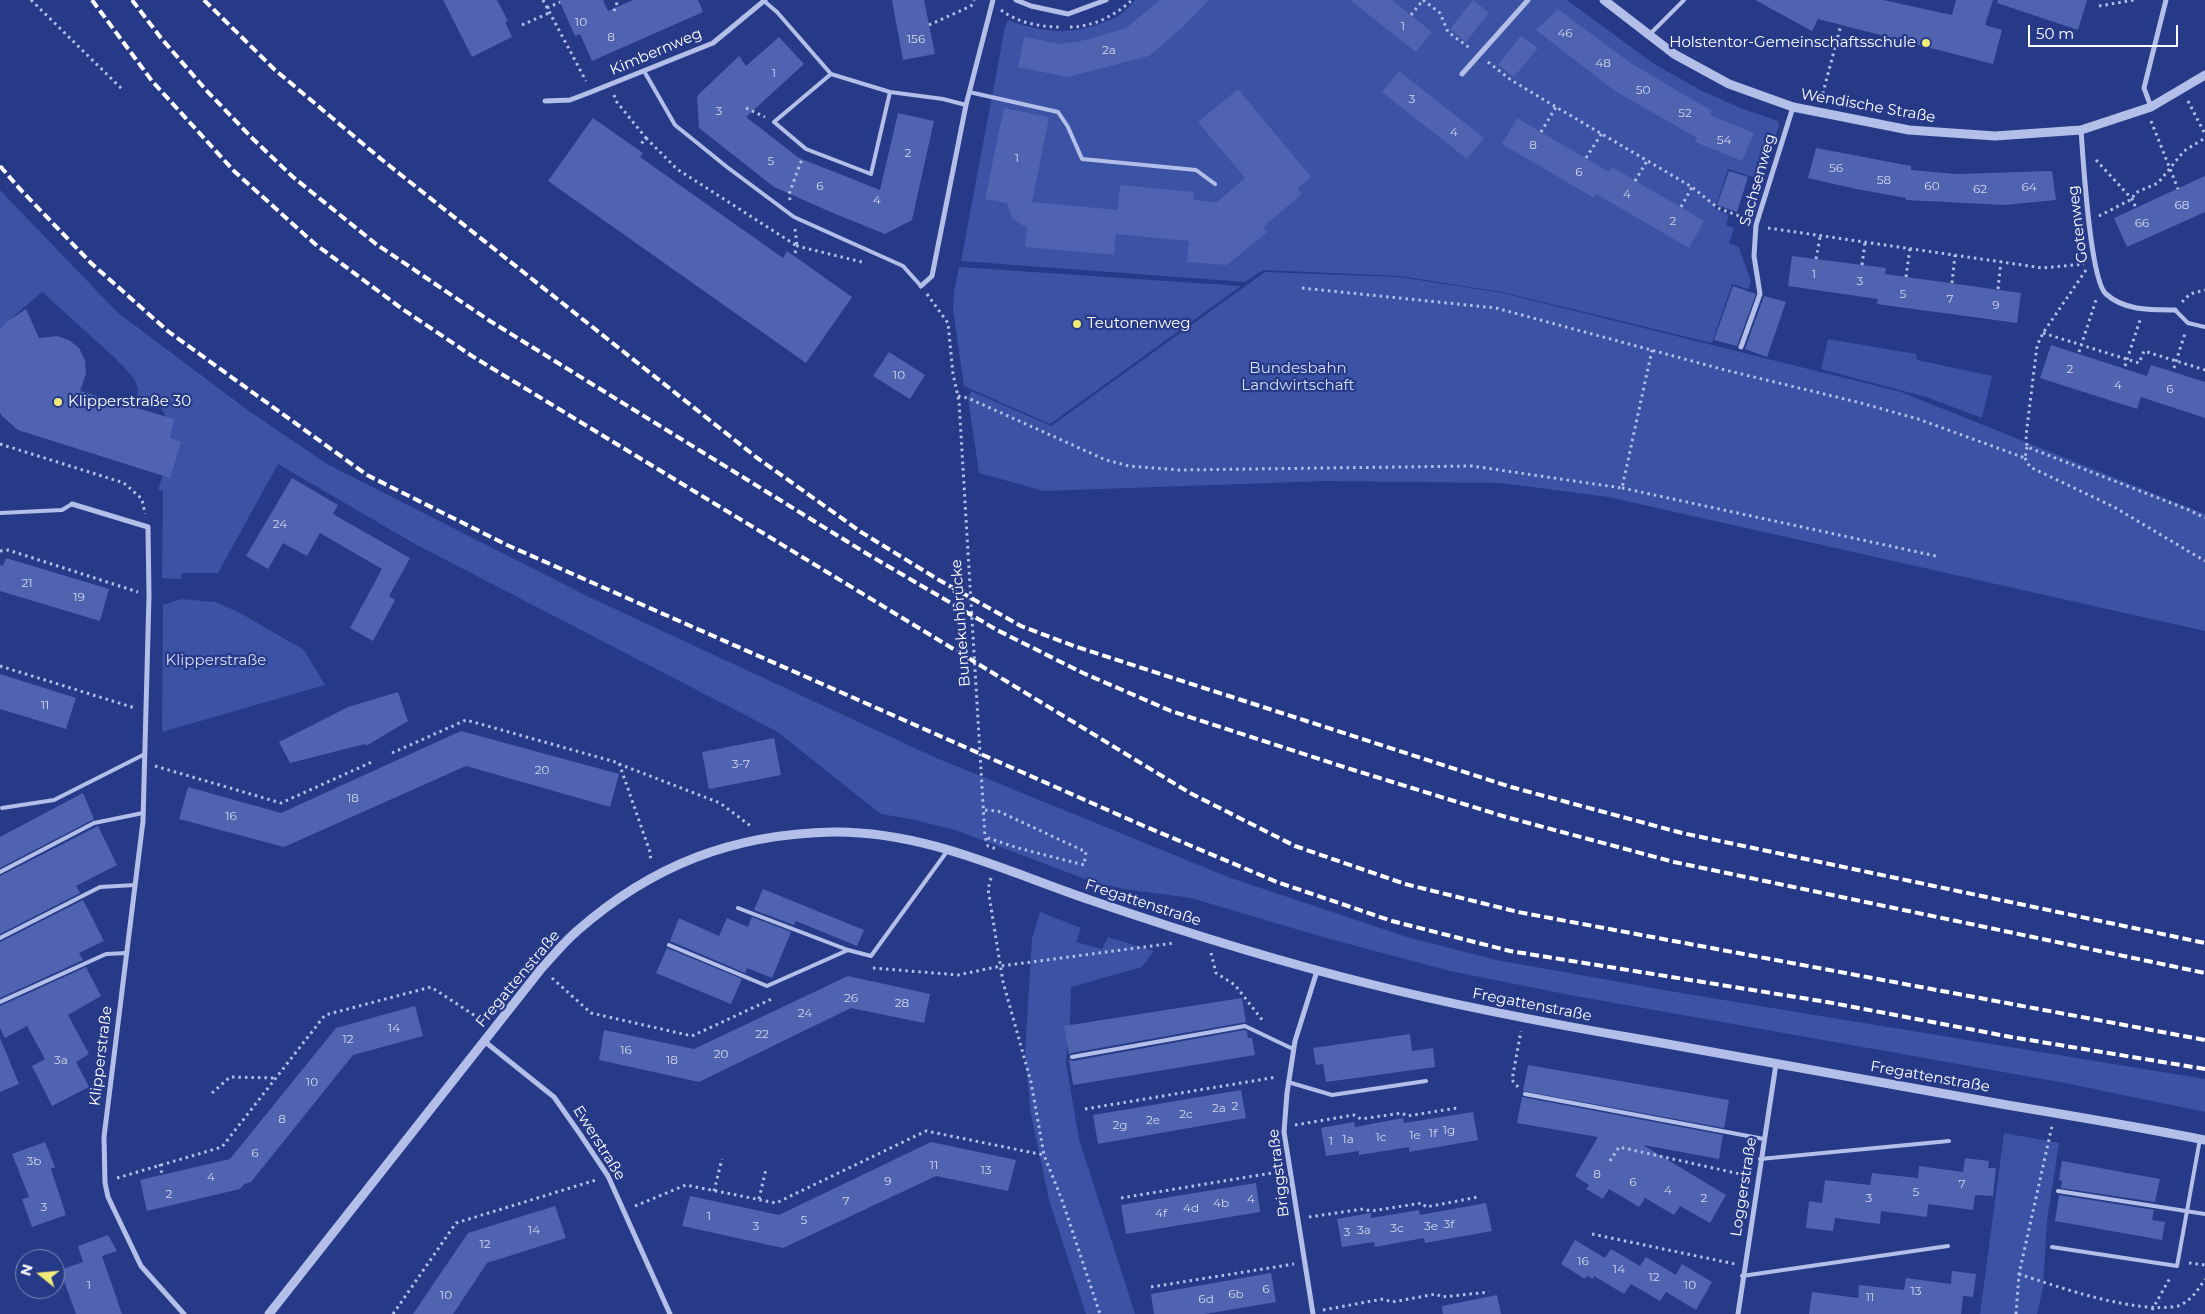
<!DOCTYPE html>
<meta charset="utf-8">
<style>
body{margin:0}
#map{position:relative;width:2205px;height:1314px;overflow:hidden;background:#273a88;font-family:Montserrat,sans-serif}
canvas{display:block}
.north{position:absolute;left:15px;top:1249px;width:50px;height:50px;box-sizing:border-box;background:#273a88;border:1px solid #7d89b8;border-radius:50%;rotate:287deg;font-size:14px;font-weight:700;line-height:20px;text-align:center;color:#fff}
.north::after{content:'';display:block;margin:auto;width:18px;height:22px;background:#f2eb78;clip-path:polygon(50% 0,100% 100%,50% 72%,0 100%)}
.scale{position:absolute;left:2028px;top:25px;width:150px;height:22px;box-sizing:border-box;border:2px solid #fff;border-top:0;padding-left:6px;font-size:15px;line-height:18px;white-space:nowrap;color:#fff;-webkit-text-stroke:4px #273a88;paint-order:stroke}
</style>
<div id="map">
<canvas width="2205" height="1314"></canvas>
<div class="north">N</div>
<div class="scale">50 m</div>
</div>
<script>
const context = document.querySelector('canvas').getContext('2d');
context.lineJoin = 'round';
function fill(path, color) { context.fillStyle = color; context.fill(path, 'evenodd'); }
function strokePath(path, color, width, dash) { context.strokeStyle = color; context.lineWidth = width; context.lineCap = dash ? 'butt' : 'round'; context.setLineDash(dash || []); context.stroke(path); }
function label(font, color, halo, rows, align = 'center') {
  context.font = font + ' Montserrat,sans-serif'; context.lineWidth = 4.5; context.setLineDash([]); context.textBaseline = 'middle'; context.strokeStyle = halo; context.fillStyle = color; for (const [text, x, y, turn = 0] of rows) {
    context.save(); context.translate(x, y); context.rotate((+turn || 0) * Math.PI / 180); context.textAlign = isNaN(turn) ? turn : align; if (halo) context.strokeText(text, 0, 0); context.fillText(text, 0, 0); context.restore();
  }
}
fill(new Path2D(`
 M1135 0H1567L1654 64 1702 91 1743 109 1778 121 1779 126 1759 179 1728 169 1715 209 1729 215 1726 225 1734 228 1729 243 1739 247 1751 282 1748 289 1732 284 1712 343 1502 292 1399 276 1263 270 1245 282 961 261 1005 27 1008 20C1040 32 1072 36 1104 22 1109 20 1117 18 1121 14 1126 10 1131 5 1135 0Z
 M0 190 117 312 249 411 327 464 589 597 934 757 1228 877 1407 937 1496 960 1687 994 2205 1079V1112L2065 1083 1570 995 1450 971 1326 938 1191 898 1124 889 1093 882 955 830 915 820 881 814 776 731 415 544 278 464 218 573H182L181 579 162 578 163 491 158 490 163 475 166 418C161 403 152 400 137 396L138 388 133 377 115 358 42 292 0 328Z
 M959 267 1241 286 1050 424 964 386 953 310 954 291Z
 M1265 272 1399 277 1503 293 1901 392 2205 514V631L1608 497 1501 483 1326 481 1044 491 979 473 968 398 971 391 1051 426Z
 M1828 339 1916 354 1917 360 1992 376 1982 418 1926 397 1821 369Z
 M181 599 216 602 242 614 304 650 325 685 162 732 163 605Z
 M1040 912 1081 928 1076 942 1102 949 1108 937 1154 951 1142 967 1071 987 1070 1020 1066 1063 1079 1139 1135 1314H1086L1049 1200 1031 1114 1025 1053 1032 939Z
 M2004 1133 2059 1143 2047 1221 2043 1288 2037 1314H1980Z`), '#3b52a5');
fill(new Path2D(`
 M443 0H497L508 21 505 22 512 37 472 57Z
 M559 0H603L608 11 633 0H698L703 12 592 61 580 34 575 36Z
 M892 0H924L935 54 903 60Z
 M1160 0H1209L1183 27 1149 56 1067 77 1018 67 1024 37 1061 44 1086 40 1126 28Z
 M1350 0H1392L1432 32 1416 52Z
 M1473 0 1489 13 1466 42 1450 29Z
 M1755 0H1883L1952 15 1956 0H1993L1985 25 2002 30 1993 64 1818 19 1812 31Z
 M1998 0H2087L2078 30 1997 3Z
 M1558 9 1632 64 1712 111 1710 115 1754 133 1742 161 1695 142 1697 138 1615 91 1536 30Z
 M1521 36 1538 48 1514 77 1498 65Z
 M779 37 804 64 746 117 799 158 880 190 898 113 934 121 912 220 885 234 833 213 774 187 699 128 697 96 739 56 746 66Z
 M1399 71 1484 138 1467 159 1382 92Z
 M1238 89 1311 177 1297 189 1302 194 1263 227 1267 232 1227 265 1187 262 1189 241 1116 234 1114 255 1025 247 1027 228 1012 218 1007 203 985 199 1004 108 1049 117 1032 202 1118 210 1120 185 1194 192 1193 200 1217 202 1245 178 1198 122Z
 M593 118 643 153 640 157 783 258 787 251 852 297 806 363 548 181Z
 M1517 118 1609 172 1612 167 1704 221 1689 248 1596 194 1594 198 1502 144Z
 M1816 148 1911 166V170L1957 174 2052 171 2056 200 2005 205 1906 200V198L1856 189 1808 178Z
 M1729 171 1748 177 1737 212 1717 205Z
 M2205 176V212L2127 247 2114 218Z
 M1792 256 1886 268 1885 274 2021 293 2017 323 1877 304 1878 299 1788 286Z
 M1733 286 1756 294 1737 346 1714 340Z
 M1764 296 1786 302 1767 357 1745 349Z
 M26 309 39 338 57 336 69 340 79 348 85 360 86 373 80 391 174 419 170 438 181 442 170 478 18 430 2 416 0 413V329L5 323Z
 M2051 345 2147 376 2151 365 2205 382V418L2141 397 2137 409 2040 378Z
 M889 352 925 375 910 399 873 376Z
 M292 478 338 505 333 514 410 558 389 596 395 600 373 641 350 628 382 569 320 533 307 556 283 543 268 569 246 556Z
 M6 558 109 589 100 621 0 591V565L3 566Z
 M0 674 76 698 66 729 0 709Z
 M398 692 408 721 366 746 365 744 290 763 279 742 348 707Z
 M461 731 619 774 610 807 466 766 284 847 179 819 188 787 281 813Z
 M774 738 781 775 709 789 702 752Z
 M83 793 94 819 0 868V837Z
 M98 826 117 865 76 886 80 893 0 934V876Z
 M763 889 864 930 857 946 796 921 794 925 754 910Z
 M83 900 104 941 79 953 83 960 0 998V942Z
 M752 917 791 932 772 978 747 968 745 973 670 941 679 918 719 936 727 918 748 927Z
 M667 948 742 979 731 1004 656 973Z
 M86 967 101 996 68 1015 89 1054 76 1062 89 1087 52 1106 32 1066 45 1059 27 1026 5 1038 0 1028V1006Z
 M848 976 930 994 924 1023 851 1008 699 1082 599 1060 604 1030 694 1049Z
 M1242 998 1246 1022 1071 1053 1069 1055 1064 1026Z
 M415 1006 423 1036 353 1055 251 1182 244 1184 240 1189 147 1211 140 1180 230 1159 336 1028Z
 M1244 1030 1247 1031 1248 1038H1252L1255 1055 1073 1085 1069 1059 1073 1061Z
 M1410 1034 1412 1051 1433 1048 1435 1067 1326 1082 1323 1064 1316 1065 1313 1048Z
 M0 1038 19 1084 0 1092Z
 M1528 1065 1729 1100 1724 1128 1523 1091Z
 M1241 1090 1246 1118 1098 1144 1093 1115Z
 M1522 1097 1723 1135 1719 1159 1643 1145 1726 1195 1710 1223 1680 1206 1674 1215 1645 1198 1639 1207 1609 1189 1603 1199 1586 1189 1589 1185 1575 1176 1598 1137 1517 1123Z
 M1473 1112 1478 1140 1409 1152V1147L1359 1155V1151L1326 1156 1321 1128 1354 1122 1355 1127 1403 1118 1404 1123Z
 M45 1142 55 1167 51 1169 66 1215 32 1227 22 1199 29 1197 12 1154Z
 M931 1142 1016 1160 1008 1191 936 1176 783 1248 682 1226 690 1196 779 1215Z
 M1965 1158 1989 1161 1988 1168H1996L1993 1196 1975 1195 1973 1210 1928 1204 1927 1217 1881 1211 1880 1224 1835 1218 1833 1231 1806 1228 1809 1201 1822 1203 1825 1180 1870 1185 1872 1173 1918 1178 1919 1166 1963 1172Z
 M2062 1161 2160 1179 2155 1202 2061 1188 2062 1181 2059 1180Z
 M1256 1183 1260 1212 1126 1234 1121 1205Z
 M2059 1195 2154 1210 2152 1220 2165 1222 2162 1240 2055 1221Z
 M1486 1203 1492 1231 1425 1243 1424 1238 1375 1247 1374 1242 1342 1247 1337 1219 1371 1213V1218L1419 1210 1420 1215Z
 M555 1206 566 1238 487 1263 453 1314H413L468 1233Z
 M108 1235 117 1251 102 1256 122 1314H76L60 1270 83 1262 78 1246Z
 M1575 1240 1605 1258 1611 1249 1640 1266 1646 1257 1676 1275 1682 1264 1712 1282 1696 1310 1666 1292 1660 1301 1631 1284 1624 1294 1594 1276 1593 1279 1587 1276 1585 1279 1561 1264Z
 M1952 1271 1976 1274 1973 1297 1963 1296 1961 1314H1809L1812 1292 1858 1298 1859 1285 1904 1290 1906 1278 1951 1284Z
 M1271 1273 1276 1302 1205 1314H1154L1151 1294Z
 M1497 1295 1501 1314H1443L1442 1306Z`), '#4f63b0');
strokePath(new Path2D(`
 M31 0 122 89
 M543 0 586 81
 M1423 0 1440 13 1448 32 1471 49
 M2099 6 2134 0
 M547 8 560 2
 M1001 10C1018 23 1041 27 1061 27
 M614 11 618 0
 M1411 15 1423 0
 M522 25 549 13
 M929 25 971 6 974 0
 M1070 27C1093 27 1116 15 1132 0
 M1488 62 1511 80 1556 107 1692 187 1718 208 1747 219
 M614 95 616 101 646 138 641 144
 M1821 100 1841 25
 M2188 101 2205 134
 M746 108 765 117
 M2151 121 2178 189
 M1541 132 1556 107
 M646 138 677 169 797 246
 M1586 158 1602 133
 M2096 160 2132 199 2136 208
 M1635 181 1647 161
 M790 200 789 194 802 159
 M1681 207 1692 187
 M2099 216 2132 199 2135 193 2158 183 2184 151 2205 138
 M1768 228 2043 268 2084 264
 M795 229 797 246
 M795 253 797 246 862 262
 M1816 259 1820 237
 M1862 265 1865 242
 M2086 270 2043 333 2037 346 2026 436 2027 447 2189 510 2205 518
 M1906 277 1910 248
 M1952 283 1955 255
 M1302 288 1496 308 1725 370 1861 403 1918 419 2025 458 2027 447
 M1998 289 2001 261
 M927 294 948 323 953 374 959 401 985 837
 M2182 302 2190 294 2205 290
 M2043 333 2139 363 2144 351 2205 370
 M2079 352 2096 300
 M2125 366 2140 320
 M2174 368 2185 333
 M958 396 968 398 1106 460 1129 466 1179 470 1472 466 1622 488 1652 350
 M0 444 124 483 142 499 145 514
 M2025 458 2030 467 2114 507 2205 561
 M1622 488 1936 556
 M0 551 8 550 138 592
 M0 666 135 708
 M392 753 466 720 619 763 650 852 651 862
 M619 764 720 803 752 827
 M155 766 281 803 372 762
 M985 810 998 811 1086 852 1084 865 1018 848 985 837 988 846 997 849
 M991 878 988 889 1003 982 1031 1082 1044 1155 1062 1200 1100 1314
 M1211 953 1216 973 1235 985 1263 1021
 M873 968 958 975 1001 966 1174 943
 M552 978 591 1013 692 1036 774 998
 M1518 1087 1512 1080 1521 1031
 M212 1093 230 1077 276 1078
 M1085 1109 1277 1077
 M1295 1125 1354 1115 1361 1119 1402 1113 1407 1116 1457 1108
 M1610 1161 1619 1147 1749 1176
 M160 1164 162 1175
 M117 1178 222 1147 325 1015 431 987 483 1021
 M714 1191 722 1159
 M1121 1198 1278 1172
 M759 1199 766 1169
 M635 1206 686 1185 776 1203 926 1131 1044 1155
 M1309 1217 1363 1209 1371 1211 1422 1203 1426 1207 1478 1197
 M1592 1234 1735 1264
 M2189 1263 2205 1265
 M2019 1274C2061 1288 2136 1314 2178 1306 2191 1301 2198 1290 2205 1279
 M1151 1287 1294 1264
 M1323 1310 1383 1299 1392 1302 1436 1294 1442 1297 1489 1292
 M2152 1310 2171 1276
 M393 1314 456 1223 596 1180
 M2016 1314 2019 1274 2052 1126`), '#b3bfe9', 3, [2.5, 4]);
strokePath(new Path2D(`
 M764 1 777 12 831 74 890 92 943 99 966 105
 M1649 35 1684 0
 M644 71 675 125 727 167 794 217 903 266 921 286
 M831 74 774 122 806 149 871 174 890 92
 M969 92 1058 112 1068 127 1082 159 1196 170 1215 184
 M2175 310 2188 323 2205 327
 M0 513 62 510 72 504
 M2 808 54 800 145 754
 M0 872 94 823 143 813
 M738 908 848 950
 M0 938 100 887 135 885
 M669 945 767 986 848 950 871 956 948 850
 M0 1002 106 954 127 953
 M1072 1057 1245 1026 1293 1049
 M1288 1082 1332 1095 1426 1081
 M1525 1094 1764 1139
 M1760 1159 1949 1141
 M2058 1191 2205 1214
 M2052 1247 2177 1266 2200 1139
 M1742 1276 1948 1246`), '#b3bfe9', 4);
strokePath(new Path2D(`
 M1016 0 1031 6 1068 14 1106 0
 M1462 74 1528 0
 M545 101 570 100 591 92 713 43 765 0
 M2151 107 2144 88 2166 0
 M2081 130C2083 157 2090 280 2106 294 2125 311 2151 310 2175 310
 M921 286 932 276 966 105 993 0
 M1741 347 1760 294 1754 256 1756 225 1793 107
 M72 504 148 527 149 596 143 821 104 1137 105 1183 108 1197 141 1266 184 1314
 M484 1041 554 1097 580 1134 608 1176 670 1314
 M1313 1314 1284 1132 1287 1093 1295 1041 1317 971
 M1738 1314 1776 1064`), '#b3bfe9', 5);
strokePath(new Path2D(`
 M1604 0 1674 54 1729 84 1793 107 1909 130 1995 136 2081 130 2151 107 2205 75
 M269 1314 541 969C553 956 564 942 577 931 652 865 733 834 833 832 926 831 1007 872 1093 901 1184 932 1276 961 1370 984 1461 1007 1552 1024 1645 1040 1765 1062 1886 1083 2007 1105 2073 1116 2139 1127 2205 1140`), '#b3bfe9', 9);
strokePath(new Path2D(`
 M92 0 152 81 234 171 315 244 401 308 472 356 1190 793 1295 846 1405 884 1518 912 2205 1040
 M132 0 161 38 206 90 252 138 293 177 376 244 490 321 869 555 997 630 1083 673 1171 711 1344 767 1506 817 1674 862 2205 973
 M204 0 274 69 381 159 756 457 861 532 939 580 1021 626 1074 646 1511 787 1682 833 2205 943
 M0 166 19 188 92 264 169 332 367 475 507 545 1144 826 1277 882 1392 921 1510 951 1827 1002 2011 1037 2205 1069`), '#fff', 4, [9, 4]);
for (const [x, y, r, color] of [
 [1926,43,5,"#f2eb78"],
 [1077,324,5,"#f2eb78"],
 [58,402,5,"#f2eb78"]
]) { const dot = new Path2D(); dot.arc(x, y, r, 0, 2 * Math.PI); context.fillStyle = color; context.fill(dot); strokePath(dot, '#273a88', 2); }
label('12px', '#d3d8eb', null, [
 ["10",581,22],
 ["1",1403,26],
 ["46",1565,33],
 ["8",611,37],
 ["156",916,39],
 ["2a",1109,50],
 ["48",1603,63],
 ["1",774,73],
 ["50",1643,90],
 ["3",1412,99],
 ["3",719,111],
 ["52",1685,113],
 ["4",1454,132],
 ["54",1724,140],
 ["8",1533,145],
 ["2",908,153],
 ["1",1017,158],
 ["5",771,161],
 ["56",1836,168],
 ["6",1579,172],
 ["58",1884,180],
 ["6",820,186],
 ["60",1932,186],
 ["64",2029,187],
 ["62",1980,189],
 ["4",1627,194],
 ["4",877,200],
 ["68",2182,205],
 ["2",1673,221],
 ["66",2142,223],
 ["1",1814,274],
 ["3",1860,281],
 ["5",1903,294],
 ["7",1950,299],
 ["9",1996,305],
 ["2",2070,369],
 ["10",899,375],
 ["4",2118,385],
 ["6",2170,389],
 ["24",280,524],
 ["21",27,583],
 ["19",79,597],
 ["11",45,705],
 ["3-7",741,764],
 ["20",542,770],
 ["18",353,798],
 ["16",231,816],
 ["26",851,998],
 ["28",902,1003],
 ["24",805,1013],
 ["14",394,1028],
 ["22",762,1034],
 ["12",348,1039],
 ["16",626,1050],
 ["20",721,1054],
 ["3a",61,1060],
 ["18",672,1060],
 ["10",312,1082],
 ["2",1235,1106],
 ["2a",1219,1108],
 ["2c",1186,1114],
 ["8",282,1119],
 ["2e",1153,1120],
 ["2g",1120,1125],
 ["1g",1449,1130],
 ["1f",1433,1133],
 ["1e",1415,1135],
 ["1c",1381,1137],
 ["1a",1348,1139],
 ["1",1331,1141],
 ["6",255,1153],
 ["3b",34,1161],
 ["11",934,1165],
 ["13",986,1170],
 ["8",1597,1174],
 ["4",211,1177],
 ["9",888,1181],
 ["6",1633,1182],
 ["7",1962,1184],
 ["4",1668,1190],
 ["5",1916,1192],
 ["2",169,1194],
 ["2",1704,1198],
 ["3",1869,1198],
 ["4",1251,1199],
 ["7",846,1201],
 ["4b",1221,1203],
 ["3",44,1207],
 ["4d",1191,1208],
 ["4f",1161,1213],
 ["1",709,1216],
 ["5",804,1220],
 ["3f",1449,1224],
 ["3",756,1226],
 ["3e",1431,1226],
 ["3c",1397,1228],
 ["14",534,1230],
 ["3a",1364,1230],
 ["3",1347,1232],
 ["12",485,1244],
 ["16",1583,1261],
 ["14",1619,1269],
 ["12",1654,1277],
 ["1",89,1285],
 ["10",1690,1285],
 ["6",1266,1289],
 ["13",1916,1291],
 ["6b",1236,1294],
 ["10",446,1295],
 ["11",1870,1297],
 ["6d",1206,1299]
]);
label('15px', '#fff', '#273a88', [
 ["Holstentor-Gemeinschaftsschule",1916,43,"right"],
 ["Teutonenweg",1087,324],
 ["Klipperstraße 30",68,402]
], 'left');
label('15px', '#fff', '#273a88', [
 ["Kimbernweg",656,52,-23],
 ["Wendische Straße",1868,106,10],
 ["Sachsenweg",1758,180,-74],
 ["Gotenweg",2078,224,-97],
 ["Buntekuhbrücke",961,623,-94],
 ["Fregattenstraße",1143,903,18],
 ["Fregattenstraße",518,979,-50],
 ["Fregattenstraße",1532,1005,11],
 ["Klipperstraße",101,1056,-83],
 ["Fregattenstraße",1930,1077,10],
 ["Ewerstraße",599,1143,58],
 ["Briggstraße",1279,1173,-97],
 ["Loggerstraße",1744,1187,-81]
]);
label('15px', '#d7def7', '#273a88', [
 ["Bundesbahn",1298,369],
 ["Landwirtschaft",1298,386],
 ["Klipperstraße",216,661]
]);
</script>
